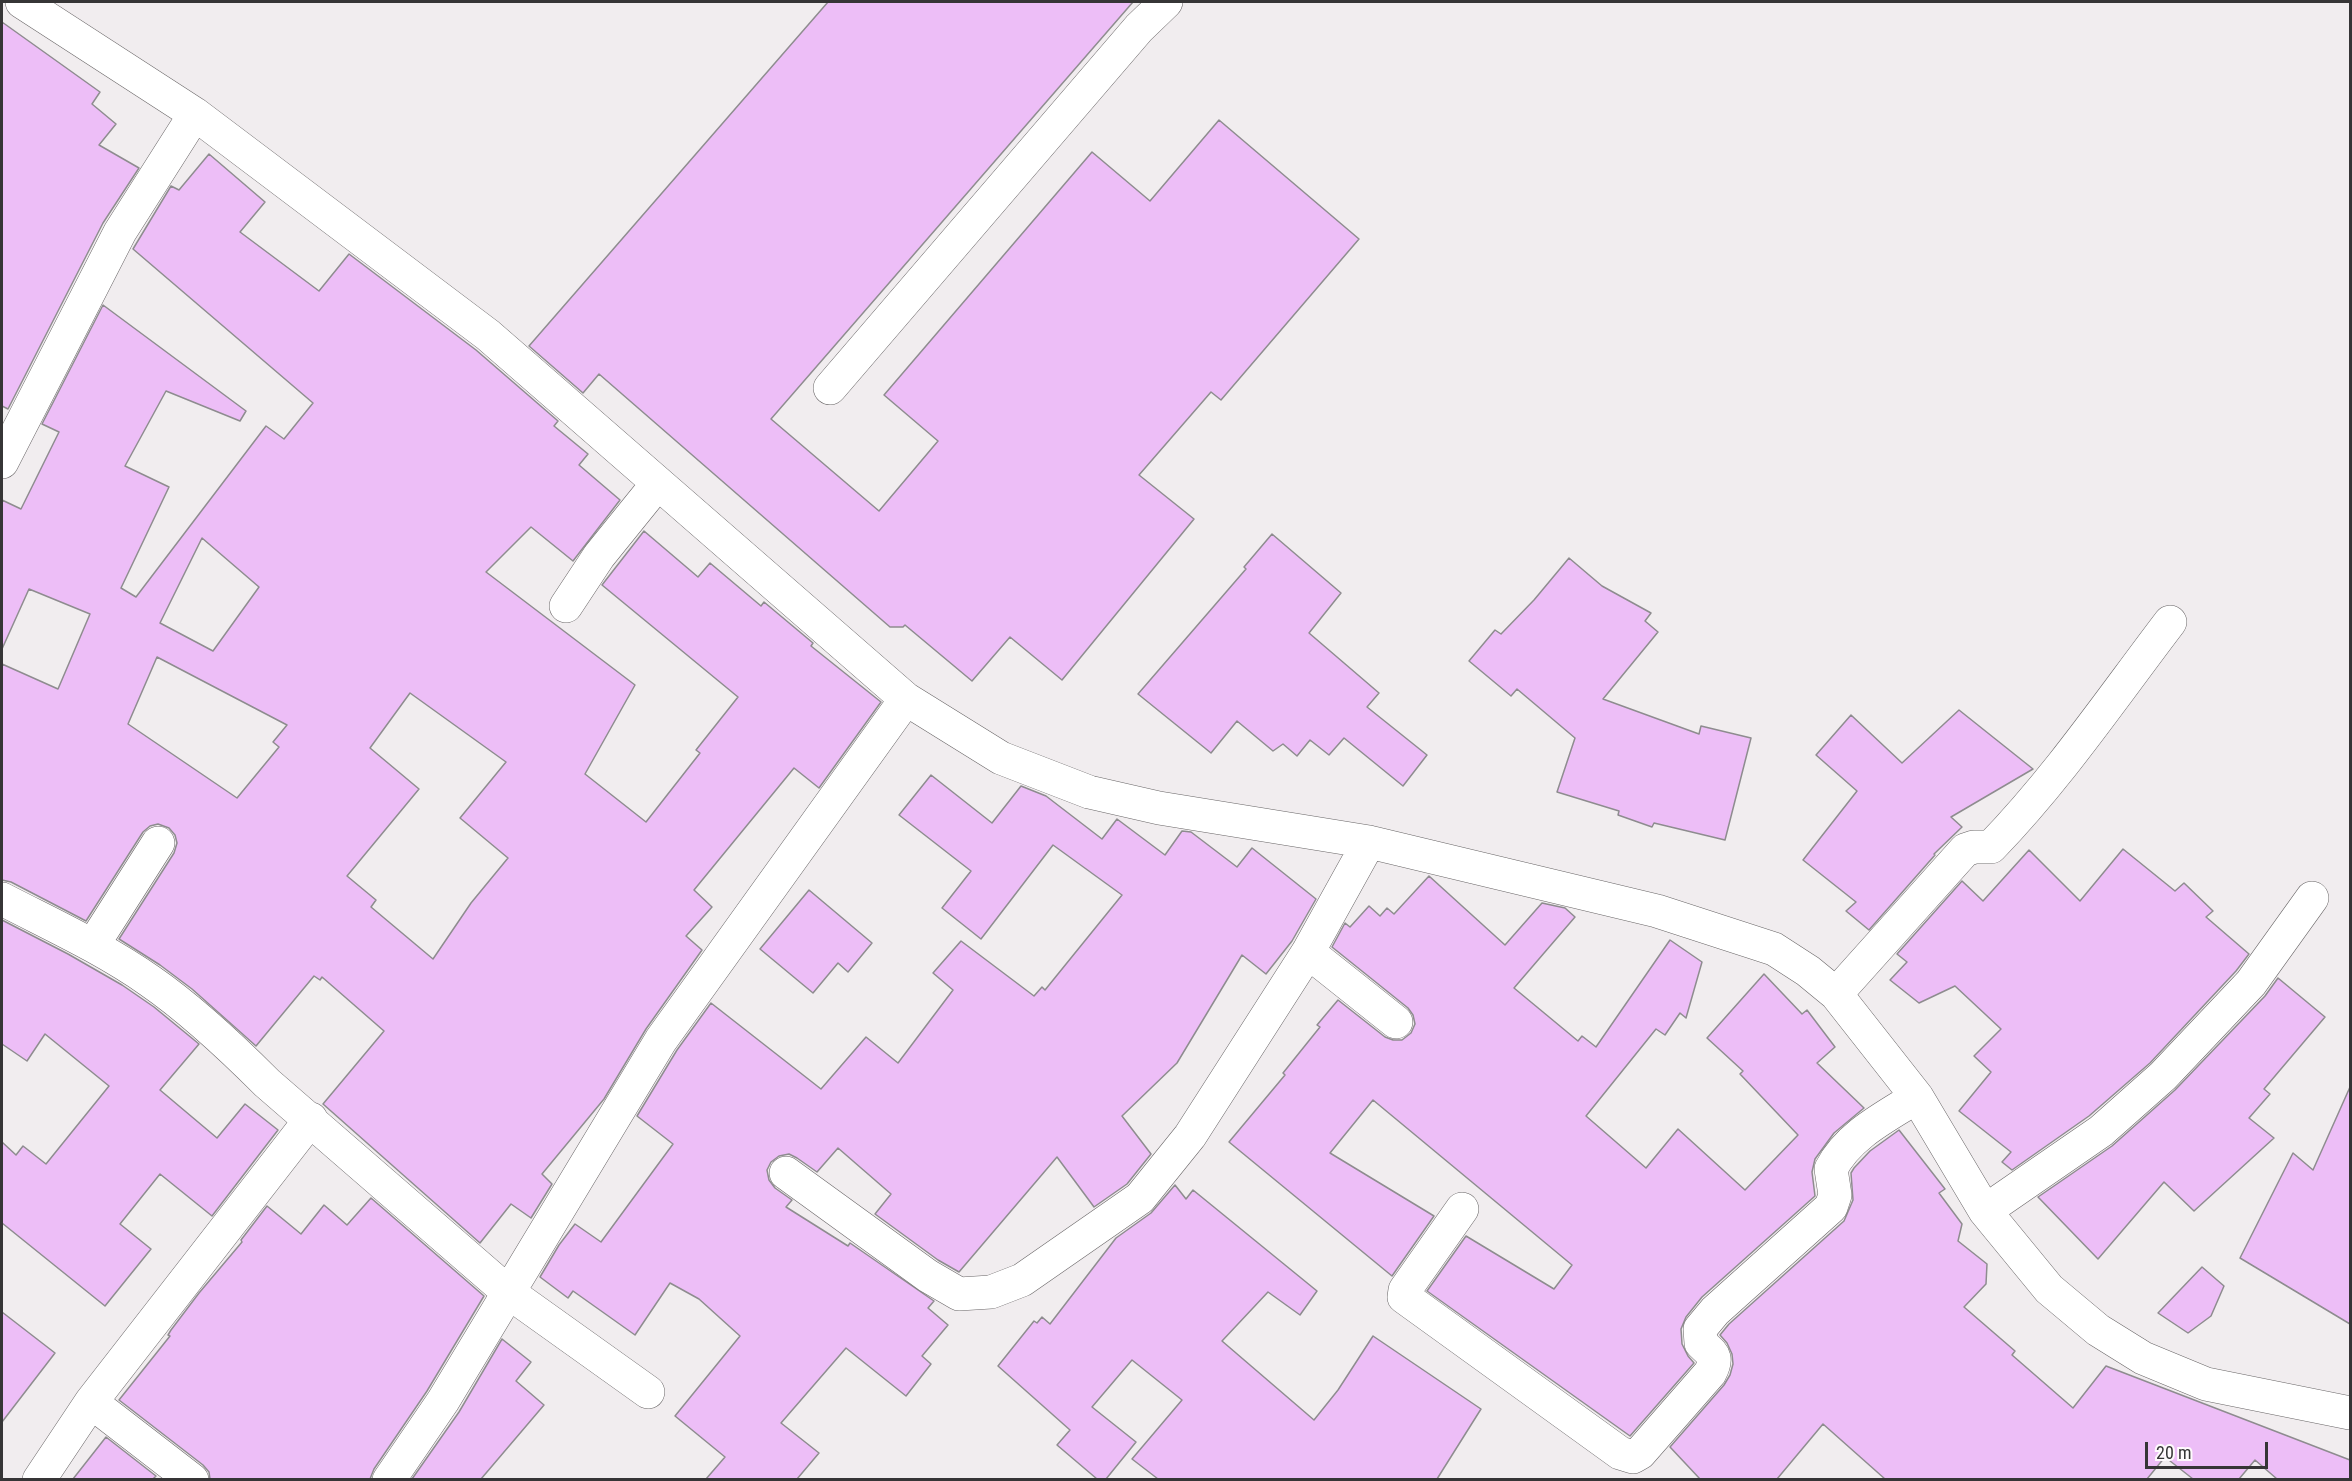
<!DOCTYPE html>
<style>
body{margin:0}
#map{position:relative;width:2352px;height:1481px;overflow:hidden;background:#f1edef;font-family:"Roboto Condensed",sans-serif}
canvas{display:block}
.frame{position:absolute;inset:0;border:3px solid #363536;pointer-events:none}
.scale{position:absolute;left:2145px;top:1442px;width:123px;height:27px;box-sizing:border-box;border:3px solid #363536;border-top:0;padding-left:8px;font-size:18px;line-height:21px;white-space:nowrap;color:#363536;-webkit-text-stroke:4px #fefafc;paint-order:stroke}
</style>
<div id="map">
<canvas width="2352" height="1481"></canvas>
<div class="frame"></div>
<div class="scale">20 m</div>
</div>
<script>
const context = document.querySelector('canvas').getContext('2d');
context.lineJoin = 'round';
function fill(path, color) { context.fillStyle = color; context.fill(path, 'evenodd'); }
function strokePath(path, color, width, dash) { context.strokeStyle = color; context.lineWidth = width; context.lineCap = dash ? 'butt' : 'round'; context.setLineDash(dash || []); context.stroke(path); }
const building = new Path2D(`
 M828 2H1133L771 419 879 511 938 441 884 395 1092 152 1150 201 1219 120 1359 239 1221 400 1211 392 1139 475 1194 519 1062 680 1010 637 972 681 905 625 903 627H890L599 374 583 393 529 346Z
 M2 22 100 92 92 104 116 124 99 145 139 168 103 223 8 409 2 406Z
 M209 154 265 202 240 232 319 291 349 254 476 350 558 421 554 426 588 454 579 465 620 500 573 561 531 527 486 572 635 685 585 774 646 822 700 753 696 750 738 697 602 585 644 531 698 577 710 563 761 606 764 602 813 643 811 646 881 702 819 788 794 768 694 890 712 907 686 936 702 950 646 1029 604 1099 542 1174 552 1184 531 1218 511 1204 480 1243 323 1104 384 1031 322 977 320 980 314 976 256 1046 192 989 160 965 119 939 174 853 177 843 175 835 169 828 158 824 150 826 143 832 86 921 11 882 2 880V664L58 689 90 614 29 589 2 649V500L21 509 59 432 42 424 103 305 246 411 240 421 166 391 125 466 169 487 121 588 136 597 266 426 284 439 313 403 133 249 171 186 179 190ZM202 538 259 587 213 651 160 623ZM157 657 287 725 273 742 279 747 237 798 128 724ZM410 693 506 762 460 818 508 858 471 903 433 959 371 907 376 900 347 876 419 789 370 748Z
 M1272 534 1341 593 1309 633 1379 693 1367 707 1427 755 1403 786 1344 738 1329 755 1310 740 1297 756 1283 744 1273 751 1237 721 1211 753 1138 694 1246 569 1244 567Z
 M1569 558 1602 586 1651 613 1645 621 1658 632 1603 699 1699 734 1701 726 1751 738 1725 840 1654 823 1652 827 1618 815 1619 811 1557 792 1575 738 1517 689 1511 696 1469 661 1495 630 1501 634 1534 600Z
 M1959 710 2033 769 1951 817 1962 827 1934 854 1935 855 1869 930 1846 911 1856 902 1803 860 1857 791 1816 755 1851 715 1902 763Z
 M931 775 992 823 1021 786 1046 796 1102 839 1117 819 1165 855 1182 831 1191 832 1237 867 1252 848 1316 899 1292 941 1266 974 1242 955 1177 1063 1122 1116 1151 1154 1127 1184 1094 1207 1057 1157 959 1272 938 1260 875 1214 891 1194 838 1148 817 1172 797 1158 789 1154 779 1156 771 1162 767 1170 769 1180 775 1188 792 1200 786 1207 848 1246 850 1243 934 1301 928 1308 948 1325 922 1356 931 1364 906 1396 846 1348 781 1423 819 1453 797 1479H706L725 1457 675 1416 740 1336 699 1299 670 1283 635 1335 573 1291 568 1298 540 1277 559 1245 575 1224 601 1242 673 1144 637 1116 677 1050 711 1003 821 1089 866 1037 898 1063 953 990 933 973 961 941 1034 996 1042 987 1045 990 1122 895 1053 845 981 939 942 908 971 871 899 815Z
 M2123 849 2175 891 2184 883 2213 911 2206 917 2249 954 2236 971 2150 1063 2089 1116 2012 1170 2002 1162 2011 1152 1959 1111 1991 1072 1974 1056 2001 1029 1955 986 1919 1003 1890 980 1907 962 1897 954 1962 881 1983 901 2029 850 2080 901Z
 M1429 876 1505 945 1542 903 1565 908 1575 917 1514 988 1578 1041 1582 1036 1596 1047 1670 940 1702 962 1686 1018 1680 1013 1665 1035 1656 1029 1586 1116 1646 1168 1678 1129 1745 1190 1798 1135 1740 1074 1743 1071 1707 1038 1764 974 1802 1014 1807 1010 1835 1047 1817 1063 1864 1108 1834 1133 1815 1159 1812 1172 1815 1196 1702 1297 1686 1317 1681 1329 1682 1344 1688 1356 1694 1363 1630 1436 1427 1291 1466 1236 1554 1289 1572 1265 1373 1100 1330 1153 1434 1216 1392 1276 1229 1142 1285 1075 1283 1073 1320 1027 1317 1025 1338 1000 1385 1037 1393 1040H1402L1411 1033 1415 1024 1413 1015 1408 1008 1332 947 1345 923 1350 927 1369 906 1380 916 1387 908 1394 914Z
 M809 890 872 943 848 972 838 963 813 993 760 949Z
 M2 920 68 954 122 985 154 1007 199 1044 160 1090 217 1138 245 1104 278 1130 212 1216 160 1174 120 1224 151 1249 105 1306 2 1223V1142L16 1155 23 1146 46 1164 109 1086 45 1034 27 1061 2 1044Z
 M2278 978 2325 1017 2264 1089 2270 1094 2249 1118 2274 1138 2194 1211 2164 1182 2098 1259 2038 1197 2112 1146 2175 1090 2265 996Z
 M2350 1087V1324L2240 1258 2293 1153 2313 1170Z
 M1899 1130 1945 1189 1939 1193 1962 1224 1958 1241 1987 1264 1986 1284 1964 1307 2015 1351 2012 1355 2073 1408 2106 1366 2350 1460V1479H2277L2255 1460 2239 1479H2193L2165 1457 2147 1479H1885L1823 1424 1777 1479H1700L1670 1447 1724 1385 1730 1375 1733 1364 1732 1354 1727 1343 1720 1335 1729 1324 1844 1221 1853 1200 1851 1173 1854 1168 1870 1151Z
 M1175 1185 1186 1199 1193 1190 1317 1291 1300 1315 1268 1292 1222 1341 1314 1420 1338 1390 1373 1336 1481 1409 1437 1479H1158L1132 1459 1182 1400 1132 1360 1092 1407 1136 1442 1106 1479H1097L1057 1445 1070 1430 998 1366 1034 1321 1037 1323 1042 1317 1050 1324 1116 1238 1151 1213Z
 M371 1198 484 1296 427 1391 374 1469 370 1479H210L209 1472 203 1465 119 1400 170 1336 168 1335 171 1330 199 1293 242 1242 241 1240 267 1206 301 1234 324 1205 347 1225Z
 M2202 1267 2224 1286 2211 1316 2188 1333 2158 1313Z
 M2 1312 55 1353 2 1422Z
 M502 1339 531 1362 516 1381 544 1405 481 1479H412L459 1412Z
 M106 1437 156 1476 153 1479H73Z`);
fill(building, '#edbef7');
strokePath(building, '#8e8c8f', 1.5);
const minor = new Path2D(`
 M22 2 195 114 488 335 906 699 1001 758 1089 792 1159 808 1369 842 1657 911 1774 949 1808 971 1836 994 1917 1097 1985 1211 2049 1289 2098 1330 2143 1358 2206 1384 2350 1413
 M830 388 1139 28 1166 2
 M2 462 120 232 195 114
 M566 606 599 556 658 483
 M2 899C52 925 103 948 150 981 192 1010 231 1047 267 1083L508 1292 648 1392
 M93 945 158 843
 M1308 952 1396 1022
 M1836 994 1965 850 1974 847H1991C2058 778 2112 698 2170 622
 M786 1173 928 1276 959 1294 991 1292 1022 1280 1140 1198 1190 1136 1308 952 1369 842
 M1462 1209 1405 1290 1404 1297 1620 1453 1633 1457 1640 1453 1710 1373C1719 1356 1713 1355 1701 1343L1700 1329 1715 1311 1831 1207 1835 1195 1831 1169C1848 1135 1887 1116 1917 1097
 M1985 1211 2101 1131 2163 1076 2251 983 2312 898
 M91 1402 311 1119
 M39 1480 91 1402 192 1480
 M389 1480 443 1401 661 1040 906 699`);
strokePath(minor, '#696667', 34);
strokePath(minor, '#fff', 33);
</script>
